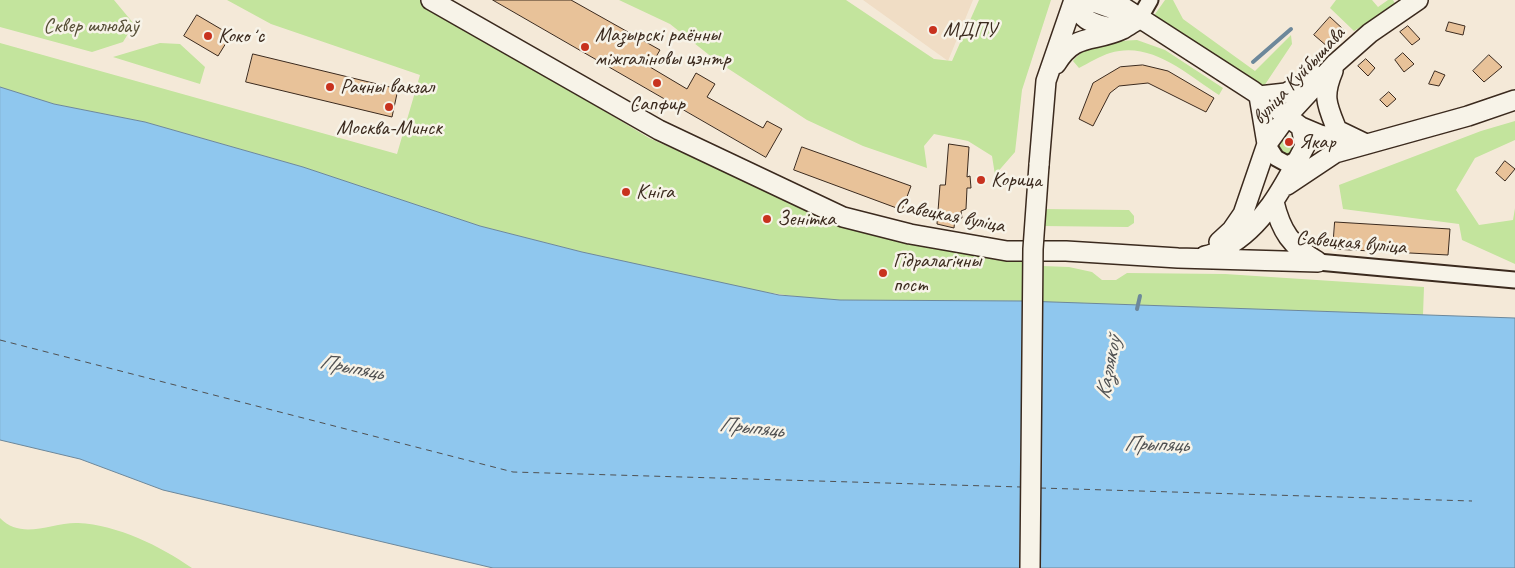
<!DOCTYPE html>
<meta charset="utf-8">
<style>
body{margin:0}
canvas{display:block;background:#f4e9d8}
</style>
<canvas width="1515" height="568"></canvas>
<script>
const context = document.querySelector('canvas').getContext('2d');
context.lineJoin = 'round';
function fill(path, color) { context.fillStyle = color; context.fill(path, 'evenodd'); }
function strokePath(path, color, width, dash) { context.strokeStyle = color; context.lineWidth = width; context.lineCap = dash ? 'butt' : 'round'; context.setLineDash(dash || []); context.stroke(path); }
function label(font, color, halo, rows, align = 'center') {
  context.font = font + ' Caveat,sans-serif'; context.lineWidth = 5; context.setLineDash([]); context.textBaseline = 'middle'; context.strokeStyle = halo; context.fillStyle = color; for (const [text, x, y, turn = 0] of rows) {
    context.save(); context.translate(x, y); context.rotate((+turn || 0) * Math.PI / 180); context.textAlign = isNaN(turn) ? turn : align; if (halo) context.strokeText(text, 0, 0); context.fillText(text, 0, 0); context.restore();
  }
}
fill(new Path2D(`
 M863 0H973L948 61Z`), '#f0ddc5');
fill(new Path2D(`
 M0 0H114L134 24 123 42 92 52 0 27Z
 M227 0H421L649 138 848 226 928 247 1024 257V301L840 300 807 298 750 290 582 252 480 226 303 167 145 122 54 104 0 87V43L397 154 420 75 271 24Z
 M619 0H846L934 59 952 61 979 0H1051L1022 90 1015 152 995 175 992 156 968 141 934 134 924 146 927 168 863 146 807 120 718 62 670 24Z
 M1165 0H1173L1183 19 1255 71 1291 35 1292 44 1262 89 1153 17Z
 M1336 0H1372L1378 7 1388 0H1393L1396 5 1354 31 1330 8Z
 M1137 40 1165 50 1223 88 1219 95C1188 75 1151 40 1110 53 1100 56 1089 63 1079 68L1073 61C1091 40 1112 42 1137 40Z
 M160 43 180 44 205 67 200 84 113 57Z
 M1515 121V140L1475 158 1456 190 1479 225 1513 220 1515 208V264L1462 240 1459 224 1343 209 1339 185 1481 131Z
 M1291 136 1297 140 1294 156H1283L1278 148 1283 137Z
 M1042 209 1129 210 1134 216V223L1128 227 1042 226Z
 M1042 266 1069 267 1092 272 1102 280H1116L1127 273 1225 274 1424 287 1423 315 1040 302Z
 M0 518C22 541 52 522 78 523 118 525 160 546 192 568H0Z`), '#c3e49d');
const water = new Path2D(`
 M0 87 54 104 145 122 303 167 480 226 582 252 779 295 840 300 1024 301 1515 318V568H493L163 490 80 459 0 440Z`);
fill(water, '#8fc7ee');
strokePath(water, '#6d889b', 1);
strokePath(new Path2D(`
 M1253 62 1291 29
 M1137 309 1140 296`), '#6d889b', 4);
strokePath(new Path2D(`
 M0 340 513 472 1021 487
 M1040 488 1472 501`), '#505152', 1, [6, 5]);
const building = new Path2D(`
 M493 0H571L660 50 650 67 687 89 696 73 715 84 707 97 763 128 767 121 782 129 766 157Z
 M197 15 231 35 218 56 184 36Z
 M1330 17 1344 30 1328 47 1314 35Z
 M1449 22 1465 26 1463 35 1446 31Z
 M1408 26 1420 39 1412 45 1400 32Z
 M1403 53 1414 64 1404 72 1395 60Z
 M253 54 398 89 392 117 246 82Z
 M1489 55 1502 67 1484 82 1473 71Z
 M1366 59 1375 68 1368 76 1358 66Z
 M1143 65 1168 71 1214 98 1206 112 1148 83 1119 86 1110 93 1093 126 1079 119 1093 83 1120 67Z
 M1435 71 1445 75 1439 86 1429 84Z
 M1389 92 1396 99 1387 107 1380 100Z
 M949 144 969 147 967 177 970 176 971 188H967L966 209 961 211 962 218H955L954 228 937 224 940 185H945Z
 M802 147 911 186 902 210 794 170Z
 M1505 161 1515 169 1505 181 1496 173Z
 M1335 222 1450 229 1448 255 1333 249Z`);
fill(building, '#e8c299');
strokePath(building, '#3b2a1e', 1);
const minor = new Path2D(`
 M1139 19 1150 0
 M1267 144 1276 158 1287 164 1298 159
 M1318 262 1515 280`);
const major = new Path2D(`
 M431 0 659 130 843 217 910 234 1007 251H1066L1178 258 1318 262
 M1076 0C1079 23 1098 25 1117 29
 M1088 0 1122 12
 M1112 0 1253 91 1301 127 1305 146C1285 184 1265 225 1226 247 1219 251 1212 255 1205 256
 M1056 64C1075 32 1094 43 1123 29 1128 26 1134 22 1139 19
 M1333 71C1322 97 1327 105 1337 130L1366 144
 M1259 96 1286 93 1316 76
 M1259 96 1267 144
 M1301 127 1320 135 1350 141
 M1039 165 1046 81 1074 0
 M1287 185 1335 153 1468 116 1515 100
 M1274 202C1281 231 1291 246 1317 261
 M1219 242 1232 230 1243 214 1267 144 1288 115 1336 63 1370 33 1418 0`);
strokePath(minor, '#3b2a1e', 19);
strokePath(major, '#3b2a1e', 22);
strokePath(minor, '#f7f3e8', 15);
strokePath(major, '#f7f3e8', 19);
const majorBridge = new Path2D(`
 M1030 568 1033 249 1039 165`);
strokePath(majorBridge, '#3b2a1e', 22, []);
strokePath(majorBridge, '#f7f3e8', 19);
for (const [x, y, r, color] of [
 [933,30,5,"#c8321e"],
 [208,36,5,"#c8321e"],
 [585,47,5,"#c8321e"],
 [657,83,5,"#c8321e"],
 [330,87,5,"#c8321e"],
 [389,107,5,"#c8321e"],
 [1289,142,5,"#c8321e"],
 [981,180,5,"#c8321e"],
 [626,192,5,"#c8321e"],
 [767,219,5,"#c8321e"],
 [883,273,5,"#c8321e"]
]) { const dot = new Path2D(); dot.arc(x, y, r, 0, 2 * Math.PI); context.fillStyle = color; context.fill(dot); strokePath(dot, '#f7f3e8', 2); }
label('21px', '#564f37', '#f7f3e8', [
 ["Сквер шлюбаў",91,26]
]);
label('21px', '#3b2a1e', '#f7f3e8', [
 ["МДПУ",943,30],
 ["Мазырскі раённы",595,35],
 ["міжгаліновы цэнтр",595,59],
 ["Кокоʼс",218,36],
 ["Рачны вакзал",340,87],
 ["Сапфир",657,104,"center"],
 ["Москва-Минск",389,128,"center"],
 ["Якар",1299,142],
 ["Корица",991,180],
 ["Кніга",636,192],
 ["Зенітка",777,219],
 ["Гідралагічны",893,261],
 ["пост",893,285]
], 'left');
label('21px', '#3b2a1e', '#f7f3e8', [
 ["вуліца Куйбышава",1299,76,-47],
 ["Савецкая вуліца",950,216,11],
 ["Савецкая вуліца",1351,243,5]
]);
label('italic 22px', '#505152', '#f7f3e8', [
 ["Прыпяць",351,368,11],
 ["Казлякоў",1109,368,-79],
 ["Прыпяць",751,428,6],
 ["Прыпяць",1156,445,1]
]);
</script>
